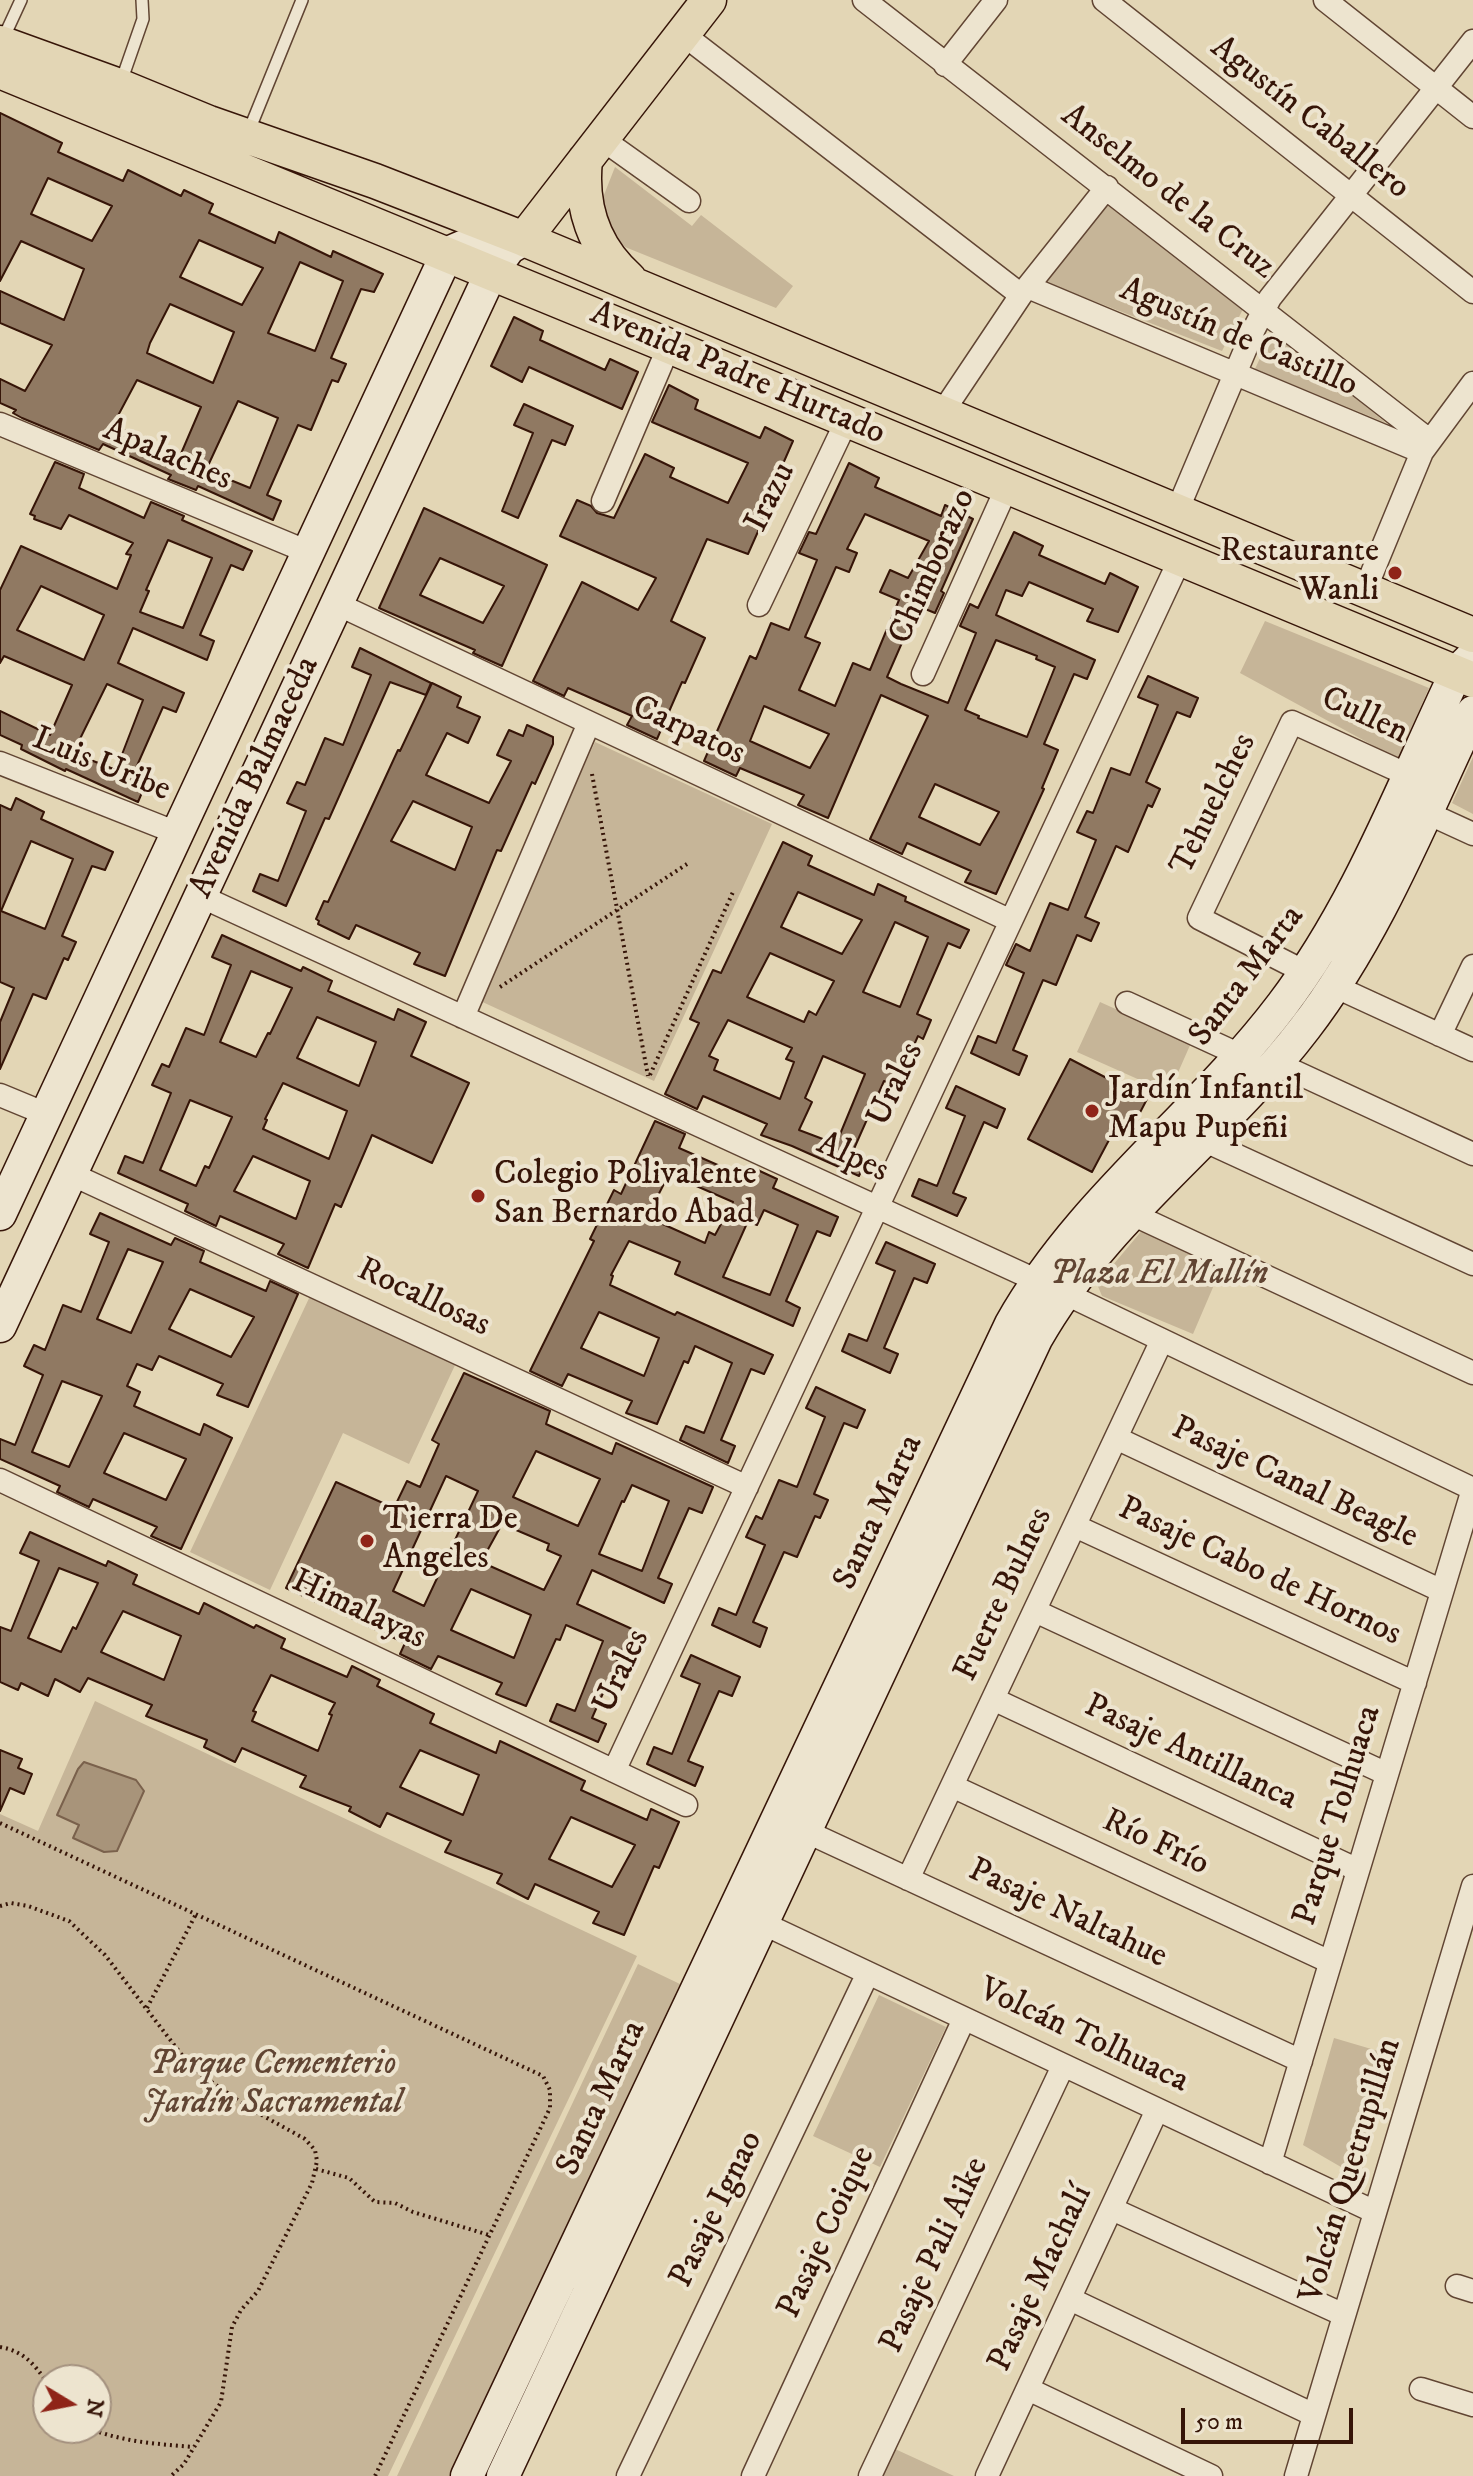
<!DOCTYPE html>
<meta charset="utf-8">
<style>
body{margin:0}
#map{position:relative;width:1473px;height:2476px;overflow:hidden;background:#e3d6b5;font-family:"IM FELL DW Pica",serif}
canvas{display:block}
.north{position:absolute;left:32px;top:2364px;width:80px;height:80px;box-sizing:border-box;background:#ede4cf;border:2px solid #a4917f;border-radius:50%;rotate:100deg;font-size:22px;font-weight:700;line-height:32px;text-align:center;color:#361508}
.north::after{content:'';display:block;margin:auto;width:28px;height:36px;background:#8f2418;clip-path:polygon(50% 0,100% 100%,50% 72%,0 100%)}
.scale{position:absolute;left:1181px;top:2408px;width:172px;height:36px;box-sizing:border-box;border:4px solid #361508;border-top:0;padding-left:10px;font-size:24px;line-height:28px;white-space:nowrap;color:#361508;-webkit-text-stroke:6px #ede4cf;paint-order:stroke}
</style>
<div id="map">
<canvas width="1473" height="2476"></canvas>
<div class="north">N</div>
<div class="scale">50 m</div>
</div>
<script>
const context = document.querySelector('canvas').getContext('2d');
context.lineJoin = 'round';
function fill(path, color) { context.fillStyle = color; context.fill(path, 'evenodd'); }
function strokePath(path, color, width, dash) { context.strokeStyle = color; context.lineWidth = width; context.lineCap = dash ? 'butt' : 'round'; context.setLineDash(dash || []); context.stroke(path); }
function label(font, color, halo, rows, align = 'center') {
  context.font = font + ' "IM FELL DW Pica",serif'; context.lineWidth = 8; context.setLineDash([]); context.textBaseline = 'middle'; context.strokeStyle = halo; context.fillStyle = color; for (const [text, x, y, turn = 0] of rows) {
    context.save(); context.translate(x, y); context.rotate((+turn || 0) * Math.PI / 180); context.textAlign = isNaN(turn) ? turn : align; if (halo) context.strokeText(text, 0, 0); context.fillText(text, 0, 0); context.restore();
  }
}
fill(new Path2D(`
 M615 167 692 226 701 215 793 286 776 308 625 247 605 223 602 200Z
 M1099 194 1244 307 1222 351 1045 282Z
 M1273 330 1386 423 1255 369Z
 M1265 621 1429 688 1398 759 1240 673Z
 M595 742 772 824 654 1081 476 999Z
 M1473 757V814L1452 803Z
 M1100 1002 1191 1043 1169 1093 1077 1052Z
 M1144 1228 1223 1264 1193 1334 1102 1296 1097 1284Z
 M311 1294 456 1363 409 1464 343 1433 270 1590 190 1552Z
 M95 1701 637 1956 388 2476H0V1814L38 1831ZM48 2380H96V2428H48Z
 M638 1964 680 1984 449 2476H397Z
 M879 1995 946 2027 880 2167 813 2136Z
 M1334 2038 1395 2056 1360 2178 1303 2145Z
 M895 2449 954 2476H883Z`), '#c6b598');
const water = new Path2D(`
 M84 1762 136 1780 144 1791 117 1851 104 1852 73 1838 79 1825 57 1815 78 1769Z`);
fill(water, '#a8947a');
strokePath(water, '#7a614c', 2);
const building = new Path2D(`
 M0 113 62 143 58 152 123 181 128 170 181 196 184 190 213 204 209 213 275 243 279 232 331 257 333 251 383 274 374 292 361 289 331 358 346 364 338 382 332 380 311 430 298 425 267 495 281 501 273 520 198 486 196 490 168 479 171 475 103 444 99 450 22 418 13 413 16 410 0 403V379L25 391 52 345 0 323V291L64 320 84 269 21 241 0 281ZM48 178 112 206 92 241 31 214ZM199 240 263 268 242 305 180 277ZM300 262 343 281 315 351 268 333ZM170 304 234 332 213 383 147 353 150 343ZM137 380 201 407 180 456 113 425ZM238 401 278 418 250 488 206 470Z
 M514 317 543 331 540 340 605 370 610 359 638 372 622 409 529 367 522 382 491 366Z
 M669 385 698 400 695 409 760 438 765 427 793 441 764 507 768 509 748 554 707 539 671 621 705 638 685 683 682 682 657 739 627 725 632 716 568 688 564 696 533 681 582 582 638 610 656 578 560 536 577 500 591 506 597 513 614 518 645 454 674 468 670 477 728 503 748 463 652 422Z
 M524 404 573 426 565 445 552 440 518 518 502 511 533 433 514 425Z
 M55 462 84 474 79 488 144 518 151 502 184 516 182 520 252 551 243 570 231 565 200 635 214 641 207 660 133 628 118 663 184 693 176 712 163 707 132 777 146 783 138 802 66 769 65 771 21 749 22 745 0 735V711L50 735 72 685 4 656 0 663V590L21 546 117 589 131 555 126 554 133 543 69 515 61 529 34 519 35 516 30 514ZM168 540 212 558 183 628 140 612 149 591 146 590ZM41 586 104 615 84 660 17 630ZM107 684 143 700 116 770 73 753Z
 M849 463 879 478 875 487 941 516 945 505 973 519 941 591 944 593 935 613 918 606 887 677 901 684 948 703 976 633 960 626 970 604 978 608 1014 532 1043 546 1039 555 1105 584 1110 573 1138 587 1118 632 1087 621 1093 609 1029 582 1022 596 1006 590 996 615 1095 660 1087 679 1074 674 1044 744 1058 750 1042 788 1044 789 996 894 965 882 971 871 907 843 902 854 870 839 928 716 881 695 828 818 798 805 804 795 740 768 736 776 704 761 750 656 756 659 771 623 789 630 817 560 799 553 809 532 816 534ZM865 514 929 541 908 578 890 570 880 592 899 600 870 670 853 663 835 706 799 690 820 643 805 637 836 567 849 572 857 553 847 549ZM996 640 1037 656 1036 659 1055 667 1027 737 978 718 979 716 965 710ZM764 706 829 734 810 768 750 741ZM935 784 999 812 980 845 919 817Z
 M424 508 547 565 502 666 473 653 475 650 379 608ZM440 558 504 586 483 623 420 595Z
 M360 648 431 683 426 695 390 682 329 819 325 818 286 906 253 891 260 874 278 881 306 811 287 803 297 782 305 785 325 738 343 745 371 675 352 667Z
 M1148 676 1198 698 1190 717 1177 712 1146 782 1160 789 1152 807 1148 805 1128 852 1116 846 1085 917 1099 923 1091 941 1077 935 1056 985 1043 980 1013 1050 1027 1056 1019 1075 971 1053 978 1036 996 1043 1024 973 1006 965 1016 944 1030 951 1050 903 1068 910 1096 840 1077 832 1087 811 1093 813 1111 768 1130 775 1158 705 1138 697Z
 M432 683 461 697 457 707 480 717 468 743 447 733 426 775 489 803 511 761 497 755 509 730 523 736 527 725 553 737V744L535 784 532 782 501 851 497 850 445 976 414 964 420 953 356 925 349 939 318 924 319 921 316 919 324 901 328 902 398 750 400 751ZM413 801 472 827 455 870 391 841Z
 M16 798 44 812 41 819 113 852 105 870 92 866 62 936 76 942 68 960 64 958 46 999 33 994 0 1069V1022L14 988 0 982V805L11 810ZM31 841 73 859 45 929 1 911Z
 M783 842 812 856 808 865 874 895 878 884 906 897 905 901 969 930 960 948 948 943 917 1014 931 1020 923 1039 918 1036 896 1086 884 1081 853 1151 867 1158 859 1176 792 1146 761 1135 767 1124 703 1096 697 1109 665 1094 699 1023 690 1019 713 970 721 973ZM798 892 862 920 842 954 781 927ZM895 922 928 937 900 1007 863 992ZM770 953 834 981 816 1015 809 1011 804 1022 747 997ZM728 1020 792 1048 786 1059 794 1062 780 1099 714 1070 718 1060 709 1056ZM823 1056 865 1074 836 1144 799 1130 812 1102 805 1098Z
 M222 935 301 971 303 967 332 981 328 991 394 1020 398 1009 426 1022 411 1056 469 1083 432 1163 372 1135 341 1207 335 1204 308 1268 278 1254 284 1244 220 1216 216 1226 185 1211 188 1204 118 1173 125 1156 143 1163 171 1093 152 1085 162 1064 169 1067 186 1028 204 1035 231 965 212 957ZM251 971 292 988 270 1034 268 1033 256 1057 220 1042ZM317 1017 376 1042 359 1086 297 1058ZM283 1083 347 1111 329 1159 263 1129 267 1120 265 1119ZM190 1100 232 1117 209 1168 205 1166 196 1186 160 1170ZM253 1156 310 1181 296 1219 234 1191Z
 M1070 1059 1147 1099 1131 1130 1118 1123 1092 1172 1028 1139Z
 M956 1086 1005 1109 997 1128 984 1122 953 1193 966 1198 957 1216 912 1196 919 1179 937 1186 965 1116 946 1108Z
 M655 1121 685 1134 679 1148 745 1177 749 1166 777 1179 773 1188 838 1217 830 1236 817 1231 786 1301 800 1308 793 1326 675 1274 680 1262 629 1241 611 1275 613 1276 610 1285 675 1315 677 1312 773 1355 764 1374 751 1369 721 1440 735 1446 728 1463 680 1440 686 1426 704 1433 732 1363 695 1346 688 1363 684 1361 657 1424 626 1413 632 1401 568 1374 562 1386 530 1371 594 1241 590 1239 614 1190 621 1194ZM669 1174 733 1202 715 1235 709 1232 705 1243 647 1217ZM764 1210 798 1225 770 1295 723 1277 748 1221 757 1225ZM599 1312 659 1338 644 1376 581 1348Z
 M100 1213 171 1245 175 1238 204 1251 200 1262 266 1291 270 1281 298 1294 248 1407 217 1395 223 1384 159 1356 152 1370 137 1364 127 1386 140 1392 134 1406 200 1435 204 1424 232 1438 181 1549 151 1536 157 1527 93 1499 89 1507 57 1492 60 1486 0 1459V1439L15 1445 43 1375 24 1366 34 1345 45 1350 63 1305 81 1312 109 1242 90 1234ZM128 1249 163 1262 131 1333 97 1319ZM190 1289 254 1317 231 1357 169 1329ZM62 1381 102 1396 69 1467 32 1452ZM124 1433 186 1459 166 1500 104 1473Z
 M886 1242 935 1264 927 1283 914 1278 884 1348 898 1354 890 1373 842 1351 849 1334 867 1341 895 1271 876 1263Z
 M464 1373 550 1411 546 1424 612 1454 616 1443 713 1487 702 1513 689 1508 658 1578 672 1584 664 1603 592 1570 577 1604 643 1634 635 1653 623 1648 592 1718 606 1724 598 1742 550 1721 557 1704 575 1711 603 1641 566 1625 560 1640 556 1639 526 1706 496 1694 502 1683 438 1656 431 1669 400 1654 405 1643 286 1588 336 1482 394 1508 407 1481 420 1487 439 1444 432 1440ZM536 1451 600 1479 578 1526 513 1497ZM446 1476 478 1491 424 1606 393 1591ZM632 1485 669 1501 642 1571 599 1554 622 1501 624 1502ZM502 1524 549 1544 547 1550 561 1556 544 1590 481 1562ZM471 1589 531 1615 514 1658 451 1630Z
 M816 1387 865 1410 857 1428 844 1423 814 1494 828 1500 820 1518 815 1516 797 1557 784 1552 753 1622 767 1628 760 1647 712 1625 719 1608 736 1615 765 1545 746 1537 756 1516 762 1519 779 1480 797 1487 825 1417 806 1408Z
 M30 1532 106 1566 108 1561 137 1575 133 1584 199 1614 204 1603 254 1628 256 1625 285 1639 281 1648 347 1677 352 1666 380 1680 377 1686 434 1714 430 1723 496 1753 500 1741 585 1781 581 1790 647 1820 651 1809 679 1822 659 1868 654 1866 624 1935 593 1923 599 1912 535 1884 528 1899 497 1883 502 1874 445 1852 451 1841 387 1813 380 1827 349 1811 351 1807 300 1787 306 1776 242 1748 235 1762 204 1747 207 1740 146 1716 152 1705 88 1678 80 1692 55 1679 48 1696 21 1683 18 1690 0 1682V1627L11 1631 39 1561 20 1553ZM59 1568 98 1583 76 1629 73 1627 61 1652 28 1638ZM123 1611 181 1636 164 1680 101 1652ZM271 1675 335 1703 329 1714 332 1715 318 1751 252 1721 256 1712 253 1711ZM420 1750 479 1775 463 1815 400 1787ZM571 1817 635 1845 612 1887 549 1859Z
 M691 1655 740 1677 732 1696 719 1691 688 1761 703 1767 695 1786 647 1764 654 1747 672 1754 700 1684 681 1676Z
 M0 1750 22 1759 18 1768 32 1774 24 1794 10 1788 0 1811Z`);
fill(building, '#907962');
strokePath(building, '#361508', 2);
const lane = new Path2D(`
 M3 39 21 0
 M121 82 143 19 142 0
 M248 133 302 0`);
const street = new Path2D(`
 M864 0 1429 440
 M1104 0 1473 292
 M1325 0 1473 117
 M684 35 1021 295
 M945 65 996 0
 M602 139 689 201
 M1028 287 1422 452
 M942 413 1021 295 1107 187
 M0 424 308 552
 M603 501 669 346
 M1177 511 1254 329 1270 298 1473 41
 M1365 590 1422 452 1473 383
 M337 604 1011 921
 M759 605 847 420
 M923 674 1007 487
 M0 763 177 833
 M1425 812 1473 834
 M200 896 1064 1293 1473 1489
 M1305 972 1199 918 1292 722 1408 775
 M1334 986 1473 1050
 M1127 1003 1240 1055
 M463 1017 589 723
 M1440 1035 1473 966
 M1276 1063 1473 1154
 M0 1095 46 1114
 M1203 1140 1473 1264
 M71 1174 747 1487
 M1132 1214 1473 1373
 M1116 1438 1442 1591
 M0 1480 686 1805
 M1075 1526 1415 1683
 M1035 1611 1387 1774
 M993 1699 1358 1870
 M614 1771 1180 559
 M952 1786 1330 1962
 M805 1831 1301 2061
 M908 1879 1162 1340
 M762 1923 1375 2212
 M1270 2163 1473 1489
 M1112 2209 1344 2315
 M1457 2286 1473 2291
 M1070 2299 1314 2415
 M1028 2389 1211 2476
 M1421 2389 1473 2405
 M628 2476 868 1973
 M753 2476 964 2019
 M870 2476 1063 2066
 M987 2476 1157 2110
 M1296 2476 1473 1886`);
const secondary = new Path2D(`
 M0 1214 447 254C471 241 494 236 522 239
 M0 1326 491 273 509 248 524 239
 M467 2476 1011 1324C1080 1201 1198 1116 1282 1005 1358 905 1402 786 1456 673L1473 656
 M503 2476 1036 1339C1104 1218 1222 1137 1305 1028 1378 933 1422 819 1473 712`);
const primary = new Path2D(`
 M0 43 119 86 209 123 375 181 524 239 1473 635
 M0 71 669 346 1473 680
 M585 160C580 206 594 248 629 279
 M524 239 709 0`);
strokePath(lane, '#614533', 14);
strokePath(street, '#614533', 25);
strokePath(secondary, '#361508', 35);
strokePath(primary, '#361508', 37);
strokePath(new Path2D(`
 M592 774 648 1076
 M500 987 687 864
 M650 1075 733 892
 M0 1823 543 2076 550 2090V2108L375 2476
 M0 1906 11 1903 28 1906 69 1921 105 1955 185 2059 203 2076 249 2108 305 2139 315 2150 317 2161 312 2183 258 2291 241 2310 232 2327 221 2402 184 2464 171 2476
 M147 2008 196 1914
 M316 2169 349 2178 375 2202 395 2203 413 2212 489 2235
 M0 2347C24 2351 35 2365 48 2384
 M88 2428C123 2442 157 2444 194 2447`), '#361508', 4, [2, 4]);
strokePath(lane, '#ede4cf', 11);
strokePath(street, '#ede4cf', 22);
strokePath(secondary, '#ede4cf', 32);
strokePath(primary, '#e3d6b5', 34);
for (const [x, y, r, color] of [
 [1395,573,8,"#8f2418"],
 [1092,1111,8,"#8f2418"],
 [478,1196,8,"#8f2418"],
 [367,1541,8,"#8f2418"]
]) { const dot = new Path2D(); dot.arc(x, y, r, 0, 2 * Math.PI); context.fillStyle = color; context.fill(dot); strokePath(dot, '#ede4cf', 3); }
label('34px', '#361508', '#ede4cf', [
 ["Agustín Caballero",1309,119,38],
 ["Anselmo de la Cruz",1167,193,38],
 ["Agustín de Castillo",1238,339,23],
 ["Avenida Padre Hurtado",737,375,23],
 ["Apalaches",167,456,23],
 ["Irazu",772,498,-64],
 ["Chimborazo",934,567,-66],
 ["Cullen",1364,717,25],
 ["Carpatos",688,732,25],
 ["Luis Uribe",101,766,22],
 ["Avenida Balmaceda",256,778,-65],
 ["Tehuelches",1215,805,-64],
 ["Santa Marta",1248,977,-53],
 ["Urales",897,1085,-65],
 ["Alpes",852,1159,25],
 ["Rocallosas",423,1299,25],
 ["Pasaje Canal Beagle",1294,1484,25],
 ["Santa Marta",880,1513,-65],
 ["Pasaje Cabo de Hornos",1259,1573,25],
 ["Fuerte Bulnes",1005,1595,-65],
 ["Himalayas",358,1611,25],
 ["Urales",623,1672,-65],
 ["Pasaje Antillanca",1190,1754,25],
 ["Parque Tolhuaca",1339,1816,-73],
 ["Río Frío",1155,1844,25],
 ["Pasaje Naltahue",1067,1915,25],
 ["Volcán Tolhuaca",1083,2037,25],
 ["Santa Marta",603,2099,-65],
 ["Volcán Quetrupillán",1352,2171,-73],
 ["Pasaje Ignao",718,2210,-64],
 ["Pasaje Coique",828,2233,-65],
 ["Pasaje Pali Aike",936,2256,-65],
 ["Pasaje Machalí",1042,2279,-65]
]);
label('34px', '#361508', '#ede4cf', [
 ["Restaurante",1379,553,"right"],
 ["Wanli",1379,592,"right"],
 ["Jardín Infantil",1108,1091],
 ["Mapu Pupeñi",1108,1130],
 ["Colegio Polivalente",494,1176],
 ["San Bernardo Abad",494,1215],
 ["Tierra De",383,1521],
 ["Angeles",383,1560]
], 'left');
label('italic 34px', '#614533', '#ede4cf', [
 ["Plaza El Mallín",1159,1276],
 ["Parque Cementerio",273,2066],
 ["Jardín Sacramental",273,2105]
]);
</script>
